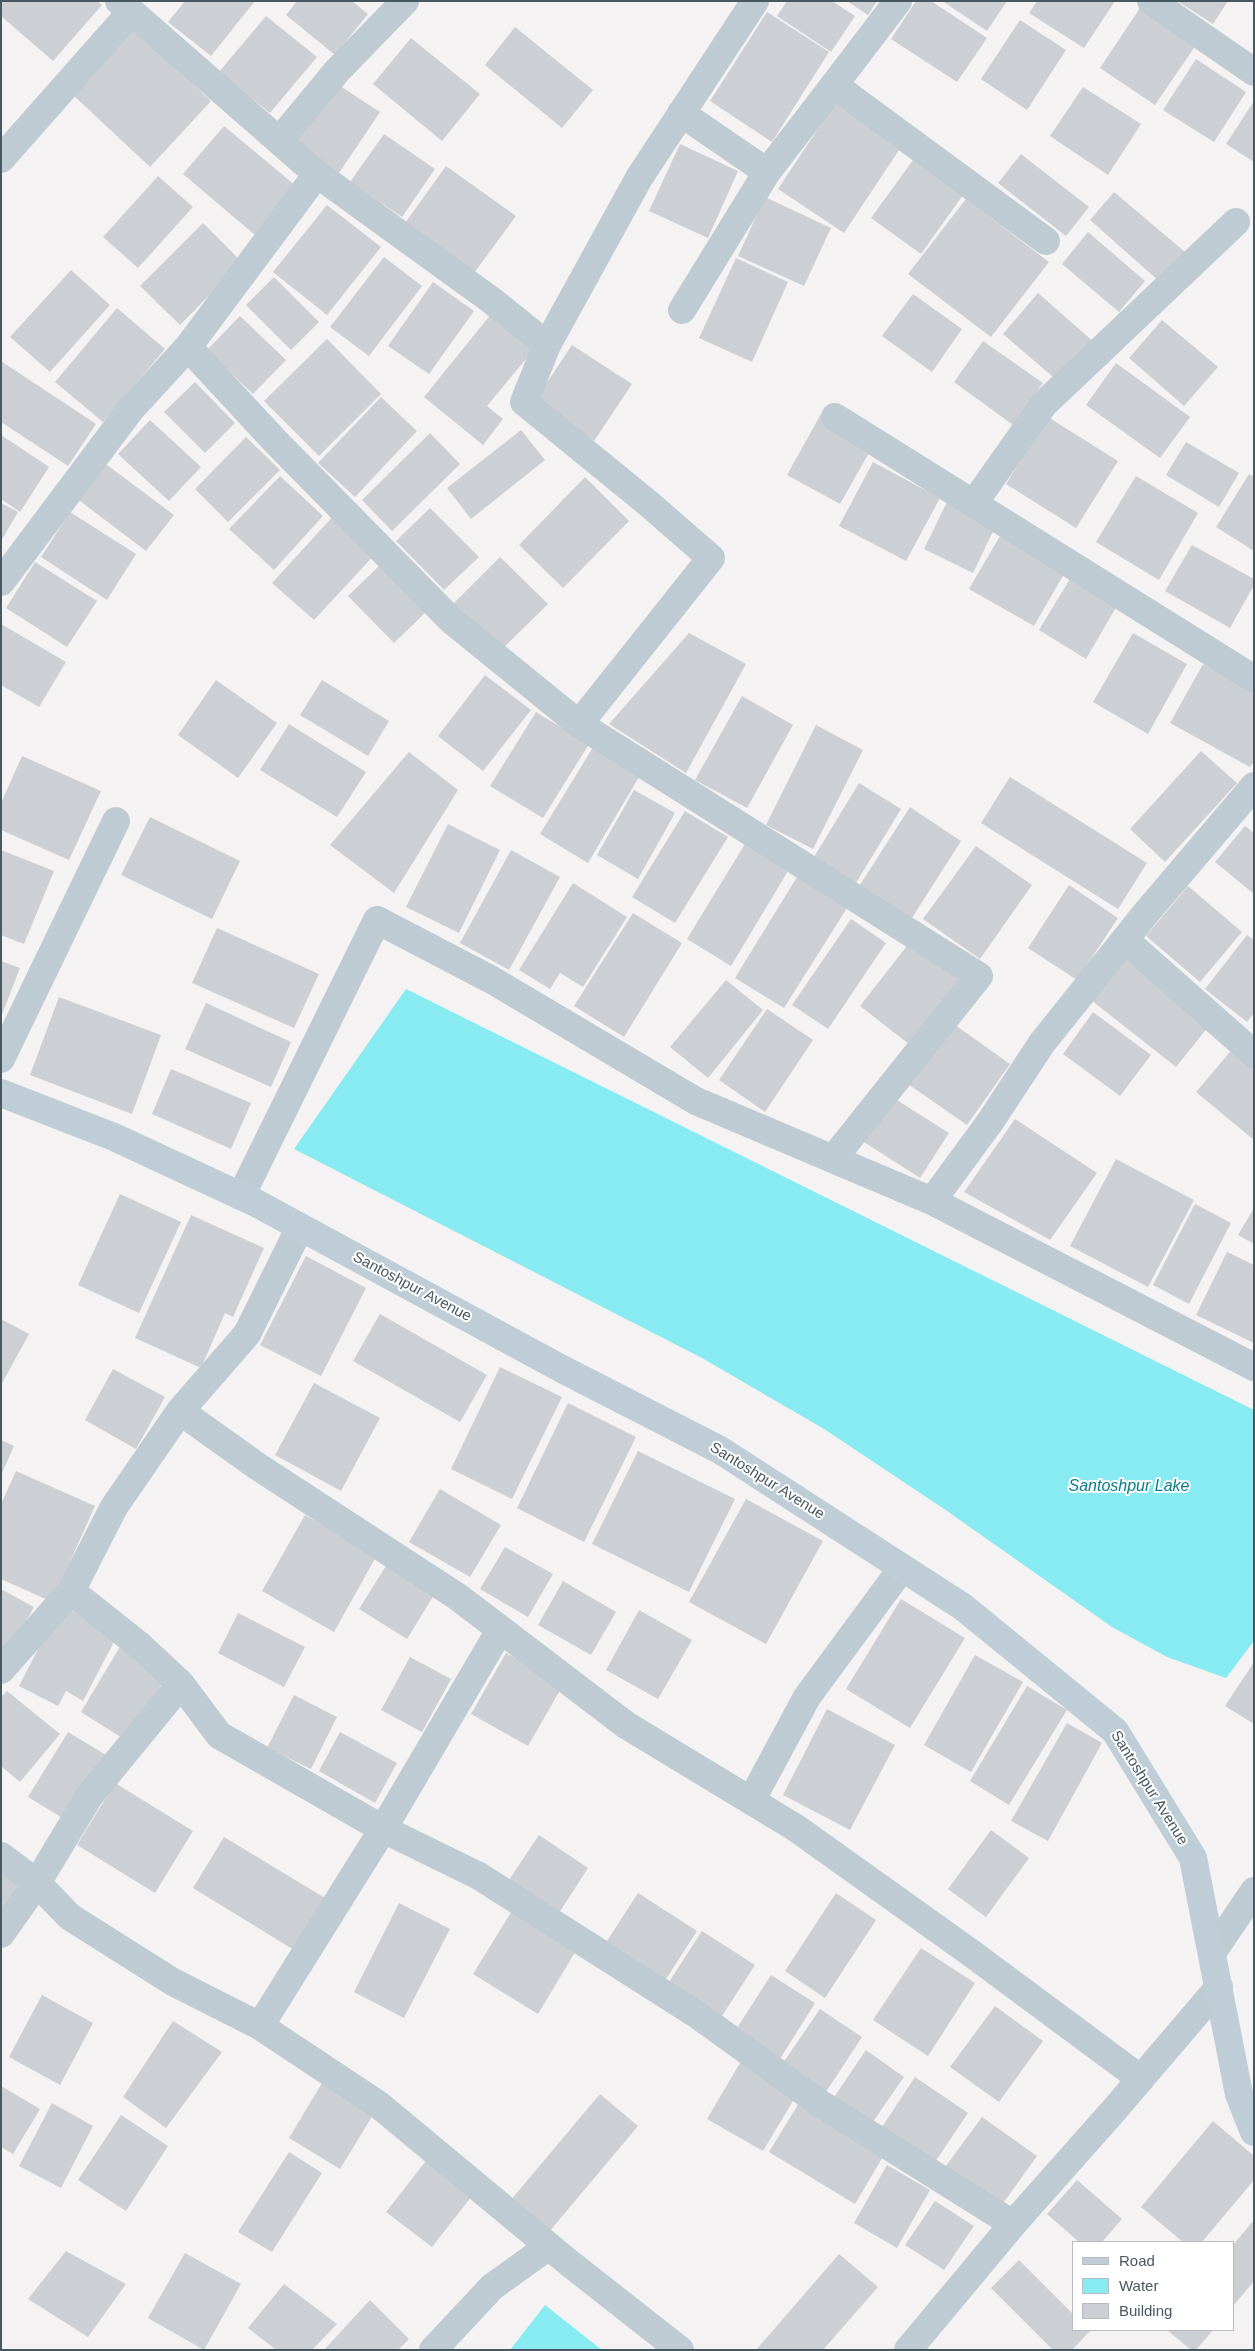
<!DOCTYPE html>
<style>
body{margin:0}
#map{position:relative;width:1255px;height:2351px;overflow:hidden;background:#f4f2f2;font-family:Helvetica,sans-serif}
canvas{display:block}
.frame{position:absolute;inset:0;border:2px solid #485861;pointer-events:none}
.legend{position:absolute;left:1072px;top:2241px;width:162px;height:90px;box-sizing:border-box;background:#fff;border:1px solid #b6bcc0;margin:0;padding:6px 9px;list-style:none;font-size:15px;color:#485861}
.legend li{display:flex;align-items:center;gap:10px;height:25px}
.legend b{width:25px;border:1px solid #b6bcc0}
</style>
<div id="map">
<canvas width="1255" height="2351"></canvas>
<div class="frame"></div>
<ul class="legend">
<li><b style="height:6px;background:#bfcdd6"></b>Road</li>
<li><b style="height:14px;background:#89ebf2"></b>Water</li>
<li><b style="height:14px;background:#ccd0d4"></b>Building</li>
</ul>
</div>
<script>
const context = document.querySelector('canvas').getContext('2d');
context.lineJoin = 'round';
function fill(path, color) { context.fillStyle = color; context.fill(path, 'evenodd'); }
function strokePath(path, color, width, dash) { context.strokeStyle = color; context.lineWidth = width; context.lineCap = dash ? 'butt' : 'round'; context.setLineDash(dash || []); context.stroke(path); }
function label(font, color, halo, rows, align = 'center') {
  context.font = font + ' Helvetica,sans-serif'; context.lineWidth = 4; context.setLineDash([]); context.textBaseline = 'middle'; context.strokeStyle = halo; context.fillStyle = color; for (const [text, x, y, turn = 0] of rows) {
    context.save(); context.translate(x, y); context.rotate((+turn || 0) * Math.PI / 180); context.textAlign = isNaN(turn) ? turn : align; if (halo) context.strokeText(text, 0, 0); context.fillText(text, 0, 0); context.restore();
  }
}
fill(new Path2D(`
 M406 989 1254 1410V1641L1226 1678 1167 1657 1112 1627 947 1511 824 1429 702 1358 294 1149Z
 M545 2305 602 2350H510Z`), '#89ebf2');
fill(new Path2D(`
 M1 1H97L102 5 53 61 1 16Z
 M185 1H255L211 56 168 22Z
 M297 1H352L368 14 335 55 286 15Z
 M787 1H832L855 16 831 52 777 16Z
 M847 1H877L868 15Z
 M916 1H931L987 38 957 82 891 39Z
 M942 1H1007L987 31Z
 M1037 1H1115L1084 48 1029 13Z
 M1177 1H1228L1213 24Z
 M1144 2 1200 39 1155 105 1100 68Z
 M767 12 829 52 772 142 710 101Z
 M266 16 317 57 270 113 219 72Z
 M1020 20 1066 50 1027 110 981 79Z
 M515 27 593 90 562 128 485 65Z
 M134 29 211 101 150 167 73 95Z
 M411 38 480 94 442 141 373 84Z
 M1196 59 1246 92 1214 142 1163 110Z
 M334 82 380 112 339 173 293 142Z
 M1083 87 1141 124 1108 175 1050 136Z
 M839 97 905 141 844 233 778 189Z
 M1254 101V162L1226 144Z
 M224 126 296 186 255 235 183 174Z
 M384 134 435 169 402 217 350 182Z
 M680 144 738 171 708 238 649 211Z
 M1021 154 1089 207 1066 236 998 183Z
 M913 160 963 195 921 254 871 218Z
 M446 166 516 216 474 273 405 223Z
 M158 176 193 207 138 268 103 237Z
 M1114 192 1185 252 1160 282 1090 220Z
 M765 197 831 228 804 286 738 256Z
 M966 199 1049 262 991 337 908 274Z
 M327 205 381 247 327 315 273 272Z
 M203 223 242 262 180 325 140 286Z
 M1088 232 1145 281 1119 312 1062 264Z
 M384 257 422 286 369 356 330 327Z
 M736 258 788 282 752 362 699 338Z
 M71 270 110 305 50 372 10 337Z
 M274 277 319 322 291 350 246 305Z
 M433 282 474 311 429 374 388 346Z
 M1038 293 1095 343 1060 383 1003 334Z
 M913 294 962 329 932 372 882 336Z
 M117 308 165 349 103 422 55 382Z
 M492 313 535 348 487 406 503 419 483 445 424 397Z
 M240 316 286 360 253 394 207 350Z
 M1162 320 1218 367 1184 406 1129 358Z
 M327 339 381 394 319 456 264 401Z
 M983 341 1043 383 1013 425 954 382Z
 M572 345 632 384 594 441 534 402Z
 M1 361 96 424 68 466 1 422Z
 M1116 363 1190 417 1160 458 1086 405Z
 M195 382 235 423 205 453 164 412Z
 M381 397 417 431 355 497 318 463Z
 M821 414 874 444 840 504 787 475Z
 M1048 417 1118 461 1076 528 1006 484Z
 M150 420 201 467 169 501 118 454Z
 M521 430 545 460 471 519 447 488Z
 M430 433 460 464 392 531 362 500Z
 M1 435 49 467 20 512 1 499Z
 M246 437 280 470 228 522 195 489Z
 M1186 442 1239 473 1219 507 1166 475Z
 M103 462 174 515 146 551 76 498Z
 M873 462 940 498 906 561 839 526Z
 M1249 474 1254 477V551L1216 527Z
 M280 476 323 516 274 570 229 529Z
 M1136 476 1198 513 1159 580 1096 542Z
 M585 477 629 521 563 588 519 545Z
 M948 500 997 523 973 573 924 549Z
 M1 503 18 512 1 541Z
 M430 508 479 557 444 590 396 541Z
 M70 512 136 554 107 600 41 557Z
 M336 513 378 551 314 620 272 583Z
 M1000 536 1064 574 1034 626 969 589Z
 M1192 545 1254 579V585L1230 628 1165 591Z
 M500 557 548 604 497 654 450 607Z
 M35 562 97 601 67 647 6 608Z
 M380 565 426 612 394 643 348 596Z
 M1076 569 1122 597 1086 659 1039 630Z
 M1 624 66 662 39 707 1 685Z
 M689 633 746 664 686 773 609 724Z
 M1133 633 1187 664 1148 734 1093 702Z
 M1203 664 1254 692V761L1250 767 1170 723Z
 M485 675 531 710 483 771 438 736Z
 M216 680 277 723 238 778 178 735Z
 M322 680 389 721 368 756 300 715Z
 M742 696 793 725 747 808 695 780Z
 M536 712 589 744 543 818 490 786Z
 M289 724 366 772 337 817 260 770Z
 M816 725 863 750 813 849 766 825Z
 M595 744 642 772 588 863 540 834Z
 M1201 751 1237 783 1165 862 1130 829Z
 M409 752 458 790 394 893 330 845Z
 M22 756 101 791 69 860 1 830V803Z
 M1010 777 1147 863 1118 909 981 823Z
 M859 783 901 809 856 883 814 857Z
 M634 790 675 813 638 879 597 855Z
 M910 807 961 841 910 921 858 888Z
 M685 811 728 837 675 923 632 897Z
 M150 817 240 861 212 919 121 875Z
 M448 824 500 850 459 933 406 907Z
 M1245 826 1254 833V894L1215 862Z
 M745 844 788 871 731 966 687 939Z
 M976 846 1032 885 980 959 923 919Z
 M1 850 54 871 24 944 1 935Z
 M511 850 560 877 509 970 460 943Z
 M797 877 847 908 784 1008 735 978Z
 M573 883 627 917 583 987 560 973 550 989 519 970Z
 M1069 885 1118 918 1077 980 1028 948Z
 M1188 886 1242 932 1200 982 1146 936Z
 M633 913 682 943 624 1037 574 1006Z
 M851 919 886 943 828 1029 792 1005Z
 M217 928 319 974 294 1028 192 983Z
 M1247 935 1254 940V1013L1247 1022 1205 989Z
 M910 942 964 984 914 1048 860 1006Z
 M1127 953 1213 1021 1176 1067 1091 1000Z
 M1 961 20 968 1 1017Z
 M726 980 763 1010 708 1078 670 1047Z
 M59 997 161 1035 132 1114 30 1075Z
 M206 1003 291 1042 271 1087 185 1049Z
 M767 1009 813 1040 765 1112 719 1080Z
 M1093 1012 1151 1055 1120 1096 1063 1054Z
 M948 1020 1010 1064 967 1125 905 1082Z
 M1235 1046 1254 1062V1140L1196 1092Z
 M171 1069 251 1103 231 1149 152 1114Z
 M892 1097 949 1133 920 1178 864 1142Z
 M1015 1119 1097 1173 1050 1240 964 1192Z
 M1116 1159 1194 1200 1148 1287 1070 1246Z
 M120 1194 181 1222 139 1313 78 1285Z
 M1195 1204 1231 1223 1189 1304 1153 1285Z
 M1254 1208V1244L1238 1235Z
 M191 1215 264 1248 233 1317 225 1313 201 1368 135 1338Z
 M1227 1252 1254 1265V1343L1196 1315Z
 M306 1256 366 1288 321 1376 260 1345Z
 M380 1314 487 1375 460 1422 353 1361Z
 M1 1319 29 1334 1 1385Z
 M500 1367 562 1397 512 1499 451 1469Z
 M113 1369 165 1397 136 1449 85 1420Z
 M314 1383 380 1418 341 1491 275 1455Z
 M568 1403 636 1437 584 1542 517 1508Z
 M1 1440 14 1446 1 1475Z
 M638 1451 735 1499 689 1592 592 1544Z
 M16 1471 95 1506 52 1602 1 1579V1504Z
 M440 1489 501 1525 470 1577 409 1542Z
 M746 1499 823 1541 766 1644 689 1602Z
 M305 1515 377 1555 334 1632 262 1591Z
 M505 1547 553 1574 528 1617 480 1589Z
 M389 1561 437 1590 407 1639 359 1609Z
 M563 1581 616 1612 591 1655 538 1625Z
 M1 1589 34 1607 5 1660 1 1658Z
 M901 1599 965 1638 910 1728 846 1689Z
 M61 1605 118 1634 83 1701 66 1691 58 1706 19 1686Z
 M639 1610 692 1640 658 1699 606 1670Z
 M238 1613 305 1647 284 1687 218 1653Z
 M121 1645 168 1674 127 1741 81 1712Z
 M506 1653 563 1685 528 1746 471 1714Z
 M975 1655 1023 1682 971 1772 924 1745Z
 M410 1657 451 1679 422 1732 381 1710Z
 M1254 1662V1724L1225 1706Z
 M1027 1686 1067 1710 1009 1805 970 1781Z
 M7 1691 60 1734 20 1782 1 1766V1697Z
 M294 1695 337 1717 311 1769 267 1748Z
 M827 1709 895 1745 850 1830 783 1795Z
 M1067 1723 1102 1743 1048 1841 1011 1821Z
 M68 1732 111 1758 71 1823 28 1797Z
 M340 1732 397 1763 375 1803 319 1771Z
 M115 1783 193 1831 155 1893 77 1845Z
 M991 1830 1029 1858 986 1917 948 1889Z
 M539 1835 588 1868 559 1913 509 1880Z
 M224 1837 325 1898 294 1950 193 1888Z
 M1 1857 37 1883 1 1930Z
 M638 1893 697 1931 666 1979 607 1941Z
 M836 1893 876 1920 825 1998 785 1971Z
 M399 1903 450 1929 404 2018 354 1992Z
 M515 1906 580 1944 538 2014 473 1974Z
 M702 1931 755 1965 720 2019 667 1985Z
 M921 1948 975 1983 928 2056 873 2020Z
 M771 1975 815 2003 780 2059 735 2031Z
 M42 1995 93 2023 60 2085 9 2057Z
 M995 2006 1043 2041 999 2102 950 2067Z
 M820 2009 862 2037 826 2092 783 2063Z
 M173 2021 222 2052 166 2128 123 2097Z
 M866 2050 904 2077 872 2123 834 2097Z
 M743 2058 799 2091 763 2151 707 2119Z
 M328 2073 379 2105 340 2169 289 2138Z
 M915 2077 968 2113 933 2165 880 2130Z
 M1 2086 40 2109 13 2154 1 2147Z
 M600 2094 638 2126 549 2232 510 2201Z
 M52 2103 93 2126 61 2188 19 2166Z
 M799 2103 884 2155 855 2204 769 2152Z
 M121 2115 168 2146 126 2211 78 2180Z
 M982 2117 1037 2156 999 2209 943 2170Z
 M1213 2121 1254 2156V2180L1202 2242H1183L1141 2207Z
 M289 2152 322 2173 272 2252 238 2232Z
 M429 2157 475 2192 432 2247 386 2212Z
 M887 2165 930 2190 897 2248 854 2223Z
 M1077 2180 1122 2219 1102 2242H1079L1047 2214Z
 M935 2201 974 2226 944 2270 905 2245Z
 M1252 2222 1254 2224V2281L1234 2305V2244Z
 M66 2251 126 2284 88 2337 28 2299Z
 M185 2253 241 2284 204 2350 148 2318Z
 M839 2254 878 2287 823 2350H756Z
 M1019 2260 1074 2315V2330L1090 2331 1072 2350H1053L991 2288Z
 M284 2284 337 2324 312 2350H276L248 2328Z
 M370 2300 409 2339 398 2350H324Z
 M1167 2330H1213L1196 2350H1191Z`), '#ccd0d4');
strokePath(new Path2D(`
 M119 1 317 174 491 300 547 345 524 402 649 504 711 558 579 724
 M898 1 834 85 1046 241
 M1151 1 1254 72
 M681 113 767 172 834 85
 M279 141 337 71 405 1
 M1 159 131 12
 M682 310 767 172
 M547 345 639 178 755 1
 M188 347 275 441 451 620 579 724 979 976 833 1159
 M835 417 1254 679
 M974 503 1044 404 1236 222
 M1 582 131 409 188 347 317 174
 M1125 940 1254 1054
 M1 1059 116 821
 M241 1196 377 920 492 980 696 1101 932 1201 1254 1367
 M932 1201 990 1122 1042 1043 1146 913 1254 786
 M180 1411 257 1466 458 1597 626 1725 796 1828 971 1953 1141 2079
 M71 1591 139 1645 181 1684 219 1735 383 1829 479 1876 696 2014 821 2104 1013 2224
 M1 1670 71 1591 114 1507 180 1411 247 1334 300 1227
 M751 1801 807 1697 902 1568
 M1 1856 37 1883 70 1917 173 1982 260 2026 379 2105 568 2262 680 2350
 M1 1934 37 1883 90 1795 181 1684
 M1212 1953 1254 1891
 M260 2026 383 1829 500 1630
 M433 2350 492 2287 549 2246
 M908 2350 1013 2224 1115 2109 1219 1987`), '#bfcbd2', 28);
strokePath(new Path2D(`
 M1 1093 114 1137 256 1203 562 1369 720 1450 963 1607 1115 1731 1193 1858 1239 2094 1254 2132`), '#bfcdd6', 28);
label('15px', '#485861', '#fff', [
 ["Santoshpur Avenue",412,1287,28],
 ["Santoshpur Avenue",767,1481,32],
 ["Santoshpur Avenue",1149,1788,58]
]);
label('italic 16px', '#077d87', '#fff', [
 ["Santoshpur Lake",1129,1487]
]);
</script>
